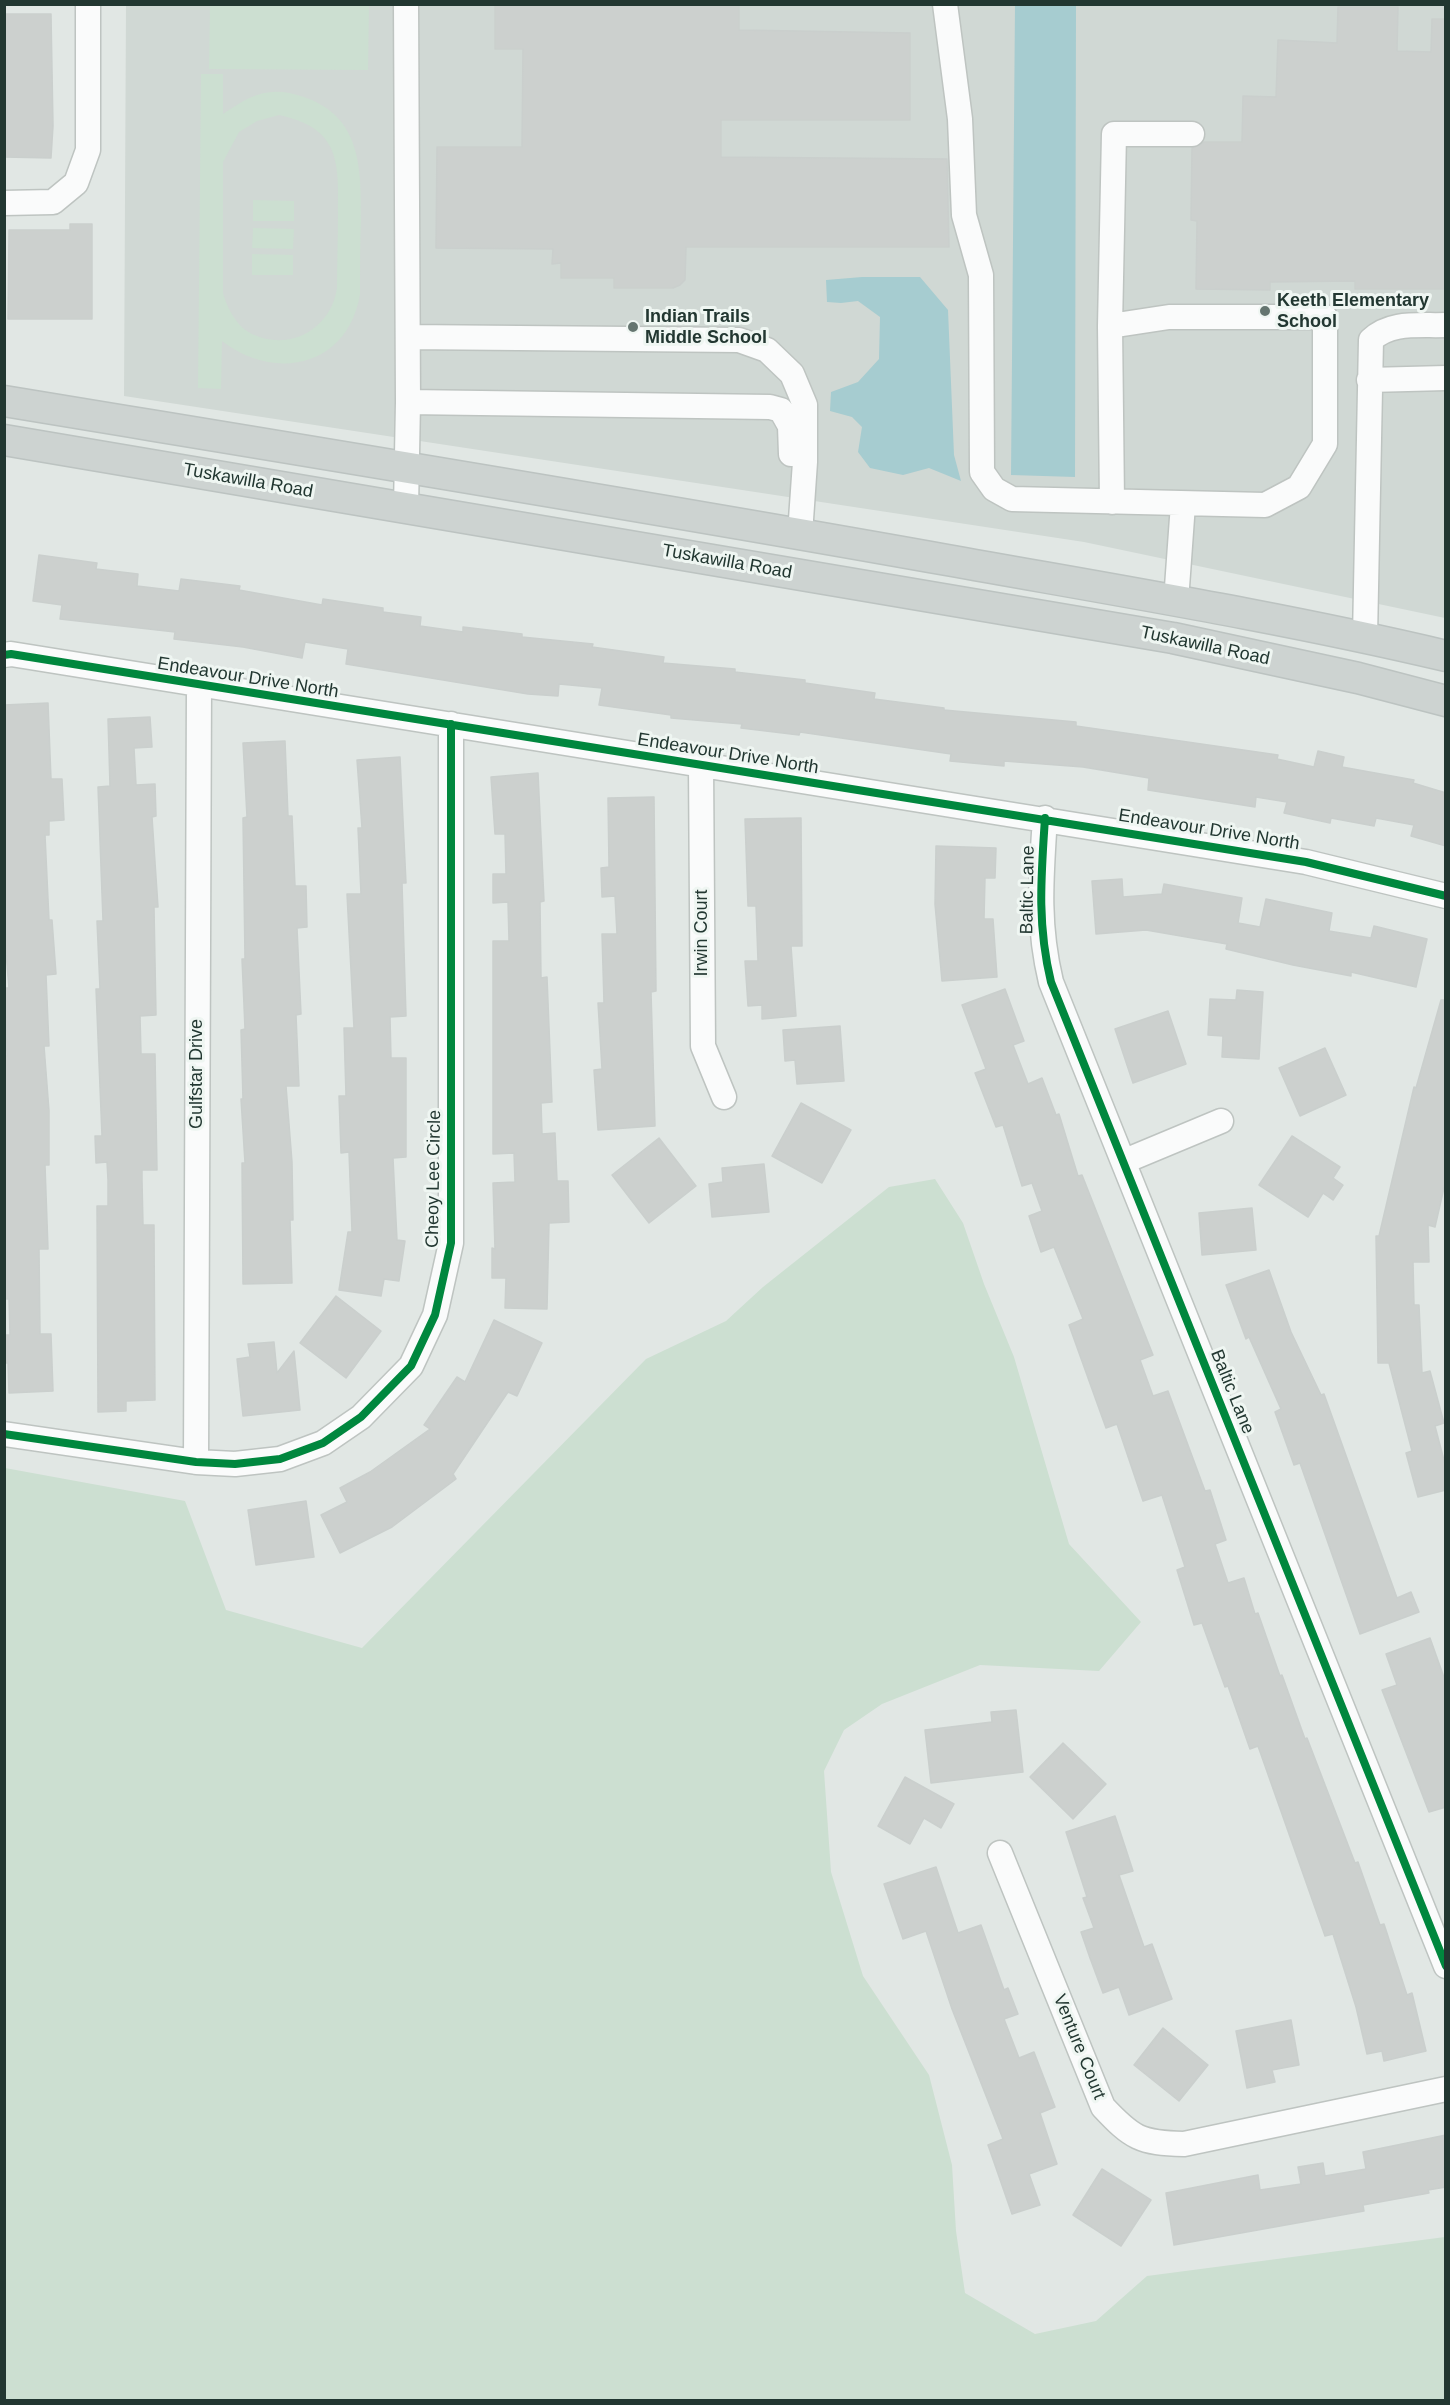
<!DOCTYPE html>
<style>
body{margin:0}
#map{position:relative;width:1450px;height:2405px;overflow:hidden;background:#e1e7e4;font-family:Arial,sans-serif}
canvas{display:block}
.frame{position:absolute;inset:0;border:6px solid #223731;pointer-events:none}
</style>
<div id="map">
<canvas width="1450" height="2405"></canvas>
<div class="frame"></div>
</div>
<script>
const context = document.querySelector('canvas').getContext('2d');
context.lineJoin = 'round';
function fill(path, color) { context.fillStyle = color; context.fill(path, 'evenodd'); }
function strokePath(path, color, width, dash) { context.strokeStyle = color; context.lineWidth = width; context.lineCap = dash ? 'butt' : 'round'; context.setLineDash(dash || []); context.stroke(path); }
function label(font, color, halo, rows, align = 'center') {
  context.font = font + ' Arial,sans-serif'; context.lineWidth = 6; context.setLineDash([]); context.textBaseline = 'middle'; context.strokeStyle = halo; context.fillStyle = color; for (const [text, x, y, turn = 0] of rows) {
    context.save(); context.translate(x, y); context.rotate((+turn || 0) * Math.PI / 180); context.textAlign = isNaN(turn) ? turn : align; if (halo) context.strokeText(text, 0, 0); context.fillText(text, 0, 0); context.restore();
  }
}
fill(new Path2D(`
 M126 5H1445V618L1084 542 124 396Z`), '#d0d8d4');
fill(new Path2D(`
 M210 5H369L368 70 209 69Z
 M201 74H223V114C251 95 269 85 304 97 362 117 361 169 361 220 360 245 360 269 360 294 348 367 275 382 222 341L221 389 198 388ZM279 115C339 128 339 160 338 213 338 238 337 263 337 288 331 329 290 352 252 334 237 327 227 308 223 293V162L239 132 257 121Z
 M253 200 294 201V221H253Z
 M253 228 294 229 293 249 252 248Z
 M252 254 293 255V275H252Z
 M935 1179 963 1223 984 1284 1014 1357 1069 1544 1141 1622 1099 1671 980 1665 882 1704 844 1730 824 1771 831 1872 863 1976 929 2075 952 2165 956 2231 965 2293 1035 2334 1096 2321 1147 2276 1445 2237V2400H5V1468L185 1501 226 1610 362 1648 646 1359 726 1321 763 1287 889 1187Z`), '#ccdfd1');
fill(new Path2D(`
 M1015 5H1076L1075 477 1011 475Z
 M862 277H920L948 310 954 455 961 481 929 468 903 475 870 468 858 452 862 427 852 417 830 411 831 392 858 382 879 359 880 317 858 301 841 303 827 302 826 280Z`), '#a6ccd0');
const building = new Path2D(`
 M495 4H739V30L910 33V120H721V157L947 159 949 247H686L685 280 680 285 673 288H614V278H561V263L552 264 553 249 436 248 437 147H522L523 49H495Z
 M1338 7H1398L1397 51 1431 52 1432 19H1446V289H1355V281L1270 282V290L1196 289 1197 221 1191 220 1192 148 1204 142H1242L1243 96 1276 97 1278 40 1337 43Z
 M4 14H51L53 126 51 158 4 157Z
 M70 224H92V319H8L9 230H70Z
 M39 555 97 563 96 569 138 574 137 586 179 591 181 579 240 586 239 590 322 605 323 599 383 608V612L421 617 420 626 463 632V627L522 634V637L593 644 592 647 664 657 663 663 735 669V672L805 680V683L875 693 874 699 944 708V710L1076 722V726L1278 755 1277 759 1314 767 1318 751 1344 757 1342 767 1414 780 1413 783 1446 793V846L1411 836 1414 825 1376 818 1374 826 1331 818 1330 823 1284 813 1287 802 1256 797 1255 807 1148 790 1149 778 1083 767 1004 761V766L950 761 951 754 800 732 799 735 741 728 742 724 671 718V715L599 705 602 688 559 684 558 696 528 694 346 664 348 649 305 642 302 658 243 647 174 639 175 632 60 619 62 605 33 601Z
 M48 703 51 779H62L64 820 49 821V835H45L49 920H52L56 974 46 975 49 1046H44L49 1111V1165H45L48 1249H39L40 1334H51L53 1391 9 1393 8 1363H4V1335H10L9 1299H4V1056H7L4 988H9L4 930V705Z
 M150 717 152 747 134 748 136 785 155 784 156 816 152 817 158 907H154L156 1015 140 1016 141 1054H155L157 1170H142V1180L143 1225H154L155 1400 126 1401V1411L98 1412 97 1206H108V1180L107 1162 96 1163 95 1136H102L96 989H100L97 921H103L98 787 110 786 108 719Z
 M285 741 288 816H292L295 886H306L307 927 297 928 301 1014 296 1015 299 1086H286L292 1162 293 1220H290L292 1283 243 1284 242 1163H245L241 1099H243L241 1030 245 1029 242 959H245L243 818 247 817 243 743Z
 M400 757 406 883H402L406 1016 390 1017 391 1058H406V1157L393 1158 397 1240 405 1241 399 1281 384 1279 381 1296 339 1290 348 1232H352L349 1152 341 1153 339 1096H346L344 1028H354L347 894H361L358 828H362L357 760Z
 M538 773 544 901 540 902 541 978 547 977 552 1102 541 1103 542 1134 555 1133 557 1181H568L569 1222 549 1223 547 1309 505 1308 506 1278H492V1248L495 1249 493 1183 515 1182 514 1153 493 1154V941H509L508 902 493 903V874H506L505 834H495L491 777Z
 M654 797 656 991 651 992 655 1126 598 1130 594 1070 602 1069 598 1003H604L602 934H617L615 896 602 897 601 868 609 867 608 798Z
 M801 818 802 946H791L796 1016 762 1019V1005L748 1006 745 961H758L756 906H748L745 819Z
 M936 846 996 848 995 878H985L984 919H993L997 977 942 981 935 904Z
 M1122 879 1123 897 1162 894 1164 884 1242 898 1238 923 1260 927 1266 899 1332 913 1329 931 1371 938 1374 926 1427 939 1416 987 1351 972V976L1293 965 1226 949 1227 944 1146 930 1096 934 1092 881Z
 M1005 989 1024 1041 1013 1045 1028 1084 1042 1078 1056 1115 1059 1114 1078 1176 1082 1175 1153 1355 1140 1360 1153 1396 1168 1391 1205 1491 1210 1490 1226 1540 1215 1544 1228 1583 1244 1578 1255 1614 1258 1613 1280 1676 1282 1675 1305 1739 1307 1738 1355 1863 1358 1862 1380 1925 1384 1924 1407 1995 1412 1993 1426 2051 1384 2061 1382 2051 1367 2054 1356 2007 1333 1934 1325 1936 1258 1746 1250 1749 1228 1686 1225 1687 1202 1623 1194 1625 1177 1570 1185 1567 1162 1495 1143 1501 1117 1424 1106 1428 1069 1325 1083 1319 1054 1247 1041 1252 1029 1216 1042 1211 1032 1183 1022 1186 1003 1125 996 1127 975 1073 986 1069 962 1005Z
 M1237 990 1263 992 1259 1059 1222 1057 1223 1036 1208 1035 1210 999 1236 1000Z
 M1441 1000H1446V1179L1435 1227 1428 1225 1429 1262H1413L1414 1305H1419L1422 1373 1430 1371 1444 1423 1435 1426 1446 1468V1490L1418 1497 1406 1453 1412 1451 1389 1363H1378L1376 1236H1379L1414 1087 1416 1088Z
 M1168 1011 1186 1064 1133 1083 1115 1029Z
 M840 1026 844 1081 797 1084 795 1060 785 1061 783 1030Z
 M1325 1048 1346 1095 1300 1116 1279 1068Z
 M801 1103 851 1130 822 1183 772 1156Z
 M1292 1136 1340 1167 1333 1178 1343 1185 1333 1200 1323 1193 1308 1217 1259 1185Z
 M659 1138 696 1186 649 1223 612 1175Z
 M764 1164 769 1212 712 1217 709 1184 723 1182 722 1168Z
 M1252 1208 1256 1250 1202 1255 1199 1213Z
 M1269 1270 1291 1332 1321 1395 1324 1394 1397 1598 1411 1592 1419 1612 1360 1634 1300 1463 1294 1465 1275 1412 1281 1409 1249 1337 1246 1339 1226 1285Z
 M336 1296 381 1331 346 1378 300 1343Z
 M494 1320 542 1343 517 1396 508 1392 453 1474 456 1479 392 1527 340 1553 321 1515 347 1502 340 1488 370 1472 430 1429 424 1425 457 1377 465 1382Z
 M274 1342 277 1373 294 1351 300 1410 243 1416 237 1359 250 1357 248 1344Z
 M306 1501 314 1557 256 1565 248 1510Z
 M1430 1638 1446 1683V1807L1429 1812 1382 1690 1397 1685 1386 1654Z
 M1016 1710 1023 1772 931 1783 925 1730 992 1722 991 1712Z
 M1063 1743 1106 1784 1073 1819 1030 1777Z
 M905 1777 954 1804 941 1828 924 1818 910 1844 878 1826Z
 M1115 1816 1133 1871 1119 1875 1144 1947 1152 1944 1172 1999 1129 2015 1119 1987 1103 1993 1090 1958 1081 1932 1094 1928 1083 1898 1087 1897 1066 1832Z
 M936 1867 958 1933 981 1925 1004 1990 1008 1988 1018 2014 1004 2019 1019 2058 1034 2052 1055 2107 1040 2113 1057 2164 1029 2174 1040 2205 1012 2214 988 2145 1003 2139 952 2009 926 1931 903 1939 884 1884Z
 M1291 2020 1299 2065 1272 2070 1275 2082 1247 2088 1236 2031Z
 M1163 2028 1208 2065 1179 2101 1134 2065Z
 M1446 2135V2187L1428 2190 1429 2193 1363 2205 1364 2211 1174 2245 1166 2193 1258 2175 1260 2190 1301 2184 1298 2167 1323 2163 1325 2176 1366 2169 1363 2152Z
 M1102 2169 1151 2200 1121 2246 1073 2215Z`);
fill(building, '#ccd0ce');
strokePath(building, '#cacfcd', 1.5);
const minor = new Path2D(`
 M945 4 960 119 964 215 981 275 982 472 994 489 1012 499 1265 505 1299 487 1325 444V317H1169L1110 326
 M4 203 53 202 76 183 88 150V4
 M408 337 739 340 767 350 792 374 805 405V462L800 534
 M1369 380 1446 378
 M408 402 770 407 781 410 790 426 791 454
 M1112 502 1110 326 1114 134H1192
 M406 508 408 402 406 4
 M1176 601 1183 504
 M1365 637 1371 340C1391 321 1419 326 1446 325
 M4 655 11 654 1306 862 1446 896
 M701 765 703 1046 724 1097
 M1045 818C1041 878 1037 924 1051 982L1446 1966
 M1125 1161 1221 1121
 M4 1434 196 1462 235 1464 280 1459 323 1443 361 1417 411 1366 435 1315 451 1243V724
 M196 1462 199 686
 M1000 1853 1103 2107C1132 2138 1140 2143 1184 2144L1446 2089`);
const major = new Path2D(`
 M4 401C319 453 634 504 947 560 1114 590 1281 617 1446 656
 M4 440 1173 638 1358 678 1446 701`);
strokePath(minor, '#bec4c1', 27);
strokePath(major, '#bcc3c1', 33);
strokePath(minor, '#fafbfb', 24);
strokePath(major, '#cdd3d1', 30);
strokePath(new Path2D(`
 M4 655 11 654 1306 862 1446 896
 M1045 818C1041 878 1037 924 1051 982L1446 1966
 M4 1434 196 1462 235 1464 280 1459 323 1443 361 1417 411 1366 435 1315 451 1243V724`), '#00873e', 8);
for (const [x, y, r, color] of [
 [1265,311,6,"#657570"],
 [633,327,6,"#657570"]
]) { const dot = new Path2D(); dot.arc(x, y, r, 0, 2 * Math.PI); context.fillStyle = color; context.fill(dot); strokePath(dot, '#eff6f2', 2); }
label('bold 18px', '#223731', '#eff6f2', [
 ["Keeth Elementary",1277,301],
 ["School",1277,322],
 ["Indian Trails",645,317],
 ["Middle School",645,338]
], 'left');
label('18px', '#223731', '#eff6f2', [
 ["Tuskawilla Road",248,481,10],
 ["Tuskawilla Road",727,562,10],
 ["Tuskawilla Road",1205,646,12],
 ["Endeavour Drive North",248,678,9],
 ["Endeavour Drive North",728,754,9],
 ["Endeavour Drive North",1209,830,9],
 ["Baltic Lane",1028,890,-89],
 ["Irwin Court",702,933,-90],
 ["Gulfstar Drive",197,1074,-90],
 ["Cheoy Lee Circle",434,1179,-89],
 ["Baltic Lane",1232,1392,68],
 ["Venture Court",1079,2047,68]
]);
</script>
